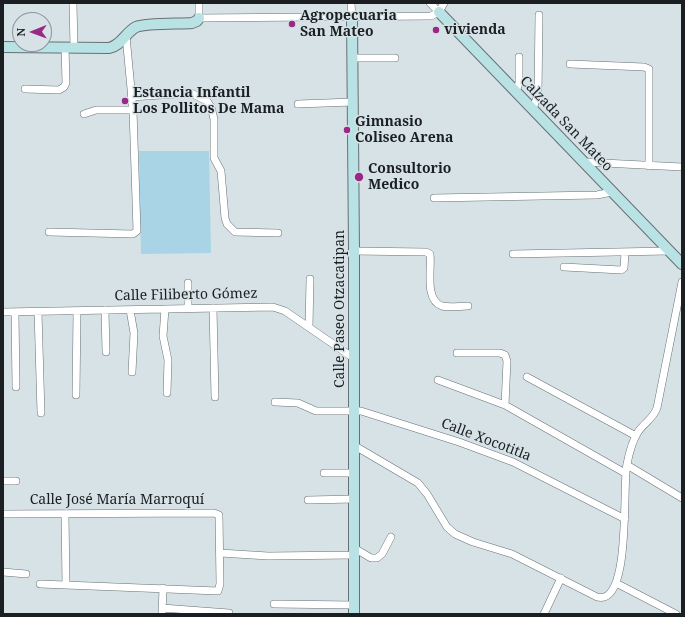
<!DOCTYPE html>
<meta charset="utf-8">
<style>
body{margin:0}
#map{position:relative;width:685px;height:617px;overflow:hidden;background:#d7e2e7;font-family:"Noto Serif",serif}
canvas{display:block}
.frame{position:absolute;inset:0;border:4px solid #1b1f21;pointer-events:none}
.north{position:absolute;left:12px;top:12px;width:40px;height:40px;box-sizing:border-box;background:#d7e2e7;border:1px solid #8c9498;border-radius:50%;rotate:269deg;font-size:11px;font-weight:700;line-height:16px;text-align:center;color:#1b1f21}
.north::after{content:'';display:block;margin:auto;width:14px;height:18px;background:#9a2885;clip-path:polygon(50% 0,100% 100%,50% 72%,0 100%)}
</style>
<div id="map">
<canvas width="685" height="617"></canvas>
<div class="frame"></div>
<div class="north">N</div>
</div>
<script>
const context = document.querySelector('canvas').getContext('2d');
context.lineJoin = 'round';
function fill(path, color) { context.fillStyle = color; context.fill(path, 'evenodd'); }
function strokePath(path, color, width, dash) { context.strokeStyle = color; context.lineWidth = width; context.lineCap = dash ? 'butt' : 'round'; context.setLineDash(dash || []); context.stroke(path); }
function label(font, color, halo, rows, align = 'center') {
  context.font = font + ' "Noto Serif",serif'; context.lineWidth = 3; context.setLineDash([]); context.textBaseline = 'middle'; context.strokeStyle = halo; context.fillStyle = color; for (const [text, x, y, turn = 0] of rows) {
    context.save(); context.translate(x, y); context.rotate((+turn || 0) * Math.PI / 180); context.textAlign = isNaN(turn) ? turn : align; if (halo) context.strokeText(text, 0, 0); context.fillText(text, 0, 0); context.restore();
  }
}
fill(new Path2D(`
 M139 151H209L211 253 141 254Z`), '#a8d4e6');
const street = new Path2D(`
 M73 3 74 47
 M199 3V18L431 16 439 12 444 3
 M351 3 352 17
 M430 3 439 12
 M352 58H395
 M570 64 644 67 649 69V166
 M25 89 59 90 64 87 66 83 65 47
 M516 92 519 83V57
 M131 97 191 93 207 101 211 107 214 119V158L221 171 225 218 227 224 235 232 278 233
 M298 104 353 102
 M533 109 538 94 539 15
 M84 114 96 110H133
 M584 162 682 167
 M434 198 597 195 612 192
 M49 232 133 234 137 231 133 110 126 36
 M354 251 426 252 430 254C432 268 424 300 442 306 450 308 460 306 468 306
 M513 254 668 251
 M564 267 621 270 624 268 625 252
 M188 283V309
 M213 308 215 397
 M165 309 163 336 168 360 167 393
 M105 310 106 352
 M130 310 134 333 132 372
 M3 312 273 307 285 311 355 359
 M15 312 16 387
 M38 312 41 413
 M309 327 310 279
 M457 353H500L505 355 507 361 505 405
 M527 377 636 436
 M438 380 505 405 625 473
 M76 395 77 311
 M275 402 298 403 316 411H361L459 442 513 462 625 519
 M355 446 418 483 427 494 447 527 455 534 473 542 512 554 597 597C632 607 622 483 627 464 629 454 632 441 638 432 644 423 653 419 657 408L682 282
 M627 465 682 498
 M324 473H355
 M3 481H16
 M308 500 355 499
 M3 514 214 513 219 515 220 584 218 591 40 584
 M65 514 66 585
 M354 548 371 558H377L382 554 391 537
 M220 553 268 556 354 555
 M3 572 26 574
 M616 583 676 614
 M274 604 354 605
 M162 608 229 613
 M162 614 163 588
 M544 614 561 578`);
const secondary = new Path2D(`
 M439 12 682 264
 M352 17 354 251V614
 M3 47 109 48C121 46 125 33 136 27 146 23 179 24 192 23L197 21 199 18`);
strokePath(street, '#677175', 8);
strokePath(secondary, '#677175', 12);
strokePath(street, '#fff', 7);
strokePath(secondary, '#b9e2e5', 10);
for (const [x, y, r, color] of [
 [292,24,4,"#9a2885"],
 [436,30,4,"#9a2885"],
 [125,101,4,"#9a2885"],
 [347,130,4,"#9a2885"],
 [359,177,5,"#9a2885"]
]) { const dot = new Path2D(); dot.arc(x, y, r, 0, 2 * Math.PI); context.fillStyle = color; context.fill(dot); strokePath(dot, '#d7e2e7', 1.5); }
label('bold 14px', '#1b1f21', '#d7e2e7', [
 ["Agropecuaria",300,16],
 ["San Mateo",300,32],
 ["vivienda",444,30],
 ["Estancia Infantil",133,93],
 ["Los Pollitos De Mama",133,109],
 ["Gimnasio",355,122],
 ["Coliseo Arena",355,138],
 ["Consultorio",368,169],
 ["Medico",368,185]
], 'left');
label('14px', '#1b1f21', '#d7e2e7', [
 ["Calzada San Mateo",566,124,46],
 ["Calle Filiberto Gómez",186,295,-1],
 ["Calle Paseo Otzacatipan",340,309,-90],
 ["Calle Xocotitla",486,440,21],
 ["Calle José María Marroquí",117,500]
]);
</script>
